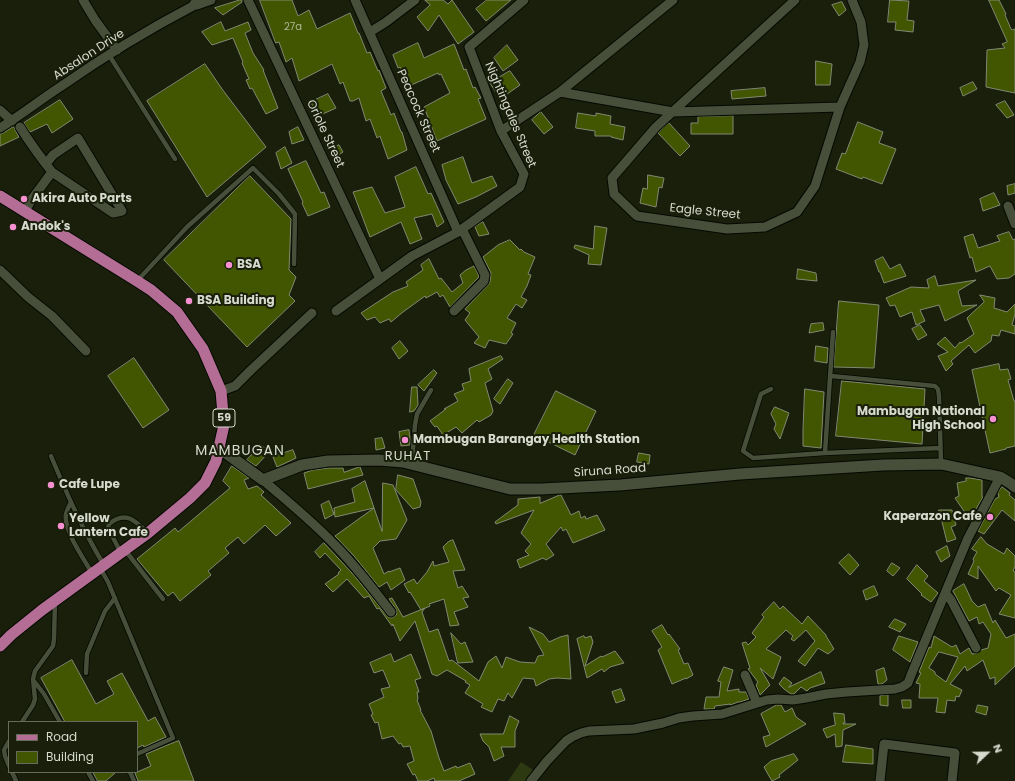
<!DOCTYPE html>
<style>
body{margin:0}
#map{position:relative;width:1015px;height:781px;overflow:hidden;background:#191f0b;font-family:Poppins,sans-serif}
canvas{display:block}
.legend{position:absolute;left:8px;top:721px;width:130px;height:52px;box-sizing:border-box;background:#191f0b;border:1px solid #656a59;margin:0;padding:5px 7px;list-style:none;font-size:12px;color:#d6dbce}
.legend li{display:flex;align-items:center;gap:8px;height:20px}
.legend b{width:20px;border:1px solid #656a59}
.north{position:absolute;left:967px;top:733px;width:40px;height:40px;-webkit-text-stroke:3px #191f0b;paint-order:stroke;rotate:68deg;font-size:11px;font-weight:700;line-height:16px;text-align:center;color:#d6dbce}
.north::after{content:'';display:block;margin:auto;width:14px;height:18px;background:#d6dbce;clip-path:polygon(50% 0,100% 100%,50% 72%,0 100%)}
</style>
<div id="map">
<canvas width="1015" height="781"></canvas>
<ul class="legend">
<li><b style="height:5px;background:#b46e95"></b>Road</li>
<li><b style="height:11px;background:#425500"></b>Building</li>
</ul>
<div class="north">N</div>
</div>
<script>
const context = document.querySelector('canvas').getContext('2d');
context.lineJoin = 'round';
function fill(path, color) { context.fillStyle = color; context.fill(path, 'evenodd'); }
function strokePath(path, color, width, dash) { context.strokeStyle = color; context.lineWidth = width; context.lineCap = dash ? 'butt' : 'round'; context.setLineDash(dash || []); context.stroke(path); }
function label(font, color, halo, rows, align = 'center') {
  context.font = font + ' Poppins,sans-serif'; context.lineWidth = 4; context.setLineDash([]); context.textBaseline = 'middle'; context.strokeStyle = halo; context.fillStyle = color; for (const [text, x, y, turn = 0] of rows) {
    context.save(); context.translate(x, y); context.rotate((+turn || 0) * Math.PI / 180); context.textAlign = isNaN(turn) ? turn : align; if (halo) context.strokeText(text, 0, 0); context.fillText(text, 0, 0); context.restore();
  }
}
fill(new Path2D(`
 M521 762 536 772 530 781H508Z`), '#2d3911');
const building = new Path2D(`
 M240 0H242V2L223 15 215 8Z
 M260 0H292L298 16 309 10 317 29 350 13 358 33H359L367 53 370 52 378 71 379 70 386 88 381 91 391 115 394 113 401 132H402L407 150 388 159 380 136 377 138 370 119 366 121 359 98 353 101H350L343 82 340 84 332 64 299 81 292 58 286 62 279 42 276 43Z
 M425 0H443L448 4 452 0 474 32 458 44 439 15 428 31 417 17 430 5Z
 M487 0H511L486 21 476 9Z
 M890 0 909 1 907 20 914 21 913 32 895 30 896 22H888Z
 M989 0H999L1006 14 1005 15 1011 29 1012 30 1015 29V93L986 87 987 50 1005 48 1002 44 1007 42Z
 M842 2 846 10 839 16 832 5Z
 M221 22 225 31 248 22 251 30 245 33 253 53 264 70H263L278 108 266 114 252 88 250 89 246 80 249 79 242 63 243 62 233 38 212 45 202 32Z
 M418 43 424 58 454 44 464 70 466 69 473 88 475 87 481 98 478 99 486 119 437 141 424 107 450 93 441 74 439 75 438 73 409 86 400 67 398 68 393 55Z
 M507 45 518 60 503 71 494 58Z
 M816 61 832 64 830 85H816Z
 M205 64 222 89 266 147 207 197 147 101Z
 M510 71 520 85 500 99 490 83Z
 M973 82 977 89 963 96 960 88Z
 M765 88 766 96 732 99 731 91Z
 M328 94 336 108 316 117 311 102Z
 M60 100 73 119 52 133 47 124 30 132 24 123Z
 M1005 101 1014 115 1007 118 996 105Z
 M541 112 553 127 544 134 532 120Z
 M578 113 596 116V113L611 116 610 124 625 127 623 140 611 137V136H595V131L576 128Z
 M733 116V134H691V123H698V117Z
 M858 122 883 132 879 143 896 149 882 184 863 177 862 179 836 169 842 153 845 154Z
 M669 123 690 146 680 156 658 133Z
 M13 127H14L15 130 19 137 0 146V134L3 133Z
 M298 127 304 140 292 144 289 132Z
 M339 145 343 152 334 158 331 150Z
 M285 147 292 163 281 169 276 153Z
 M463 157 472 183 492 176 497 186 476 197 458 204 446 180 442 165Z
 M306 161 321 193 324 192 330 207 308 216 302 203 303 202 288 169Z
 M416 167 428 194 431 193 444 222 437 227 432 214 414 218 422 239 410 244 401 222 370 237 353 192 372 187 385 213 405 207 395 177Z
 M648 175 664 178 662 188 659 187 656 207 640 203 643 188 647 189Z
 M250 176 291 219 289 270 296 277 289 295 295 301 247 347 164 260Z
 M1015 184V193L1008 195 1007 186Z
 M994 193 1000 205 983 211 980 199Z
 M483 222 489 234 479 236 475 227Z
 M595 226 607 228 601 265 588 264 589 255 574 248 575 245 593 249Z
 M1009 232 1013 240 1015 239V274L1009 278 997 279 990 266 976 272 972 257 970 258 964 237 973 234 978 248 1000 241 997 236Z
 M510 240 520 250 521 249 524 252 535 257 528 274 531 275 527 286 521 297 527 300 522 308 516 304 507 318 516 323 511 333 513 334 506 344 489 340 485 348 474 343 479 337 465 320 470 313 465 309 488 285 490 282 491 273 483 257 498 245Z
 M883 257 890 269 900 264 906 276 884 283 880 272H879L875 261Z
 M429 259 439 279 441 278 452 292 463 283 460 275 466 270 474 266 479 276 478 278 450 307 443 295 440 297 437 292 426 298 425 296 403 312 391 322 389 319 380 323 375 317 367 320 361 313 393 292 408 286 406 282 423 270 421 265Z
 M798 269 816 273 817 281 797 279Z
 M935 276 938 286 976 280 958 291 962 306 977 305 945 321 939 305 920 310 925 321 916 325 912 312 900 317 895 305 890 306 886 298 911 287 929 288 927 280Z
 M980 295 995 298 994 308 1007 312 1015 304V314L1012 325 1015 326V334L1001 330 999 336 992 335 991 341 975 353 969 345 951 361 953 364 946 371 938 356 948 352 937 344 945 337 955 348 960 342 961 343 974 334 967 318 984 302Z
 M839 301 879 305 874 368 834 367Z
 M823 323 824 330 809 333 811 324Z
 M920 325 927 335 918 340 912 329Z
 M400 341 408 351 399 359 392 348Z
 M816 346 828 348 827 363 815 361Z
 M501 356 503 359 488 369 492 379 485 383 493 411 491 415 479 422 477 420 462 433 456 427 443 435 437 426 435 427 430 421 446 409H444L458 401 454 394 464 390 462 384 471 381 469 369Z
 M134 358 169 410 143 428 108 376Z
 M999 364 1000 370 1008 369 1011 379 1008 380 1014 401H1015V446L1006 448V449L990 453 972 370Z
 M434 370 437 373 424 391 418 385Z
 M508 379 513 383 500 404 494 399Z
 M842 381 925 389 922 444 836 436Z
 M412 387H417L418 405 414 411 410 412Z
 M805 389 824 392 821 448 803 446V430Z
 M556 391 596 411 575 455 534 435Z
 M775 407 789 413 780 439 774 429 776 424 771 414Z
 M409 430 410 438V445L401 446 399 432Z
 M382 438 385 448 376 450 375 439Z
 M261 445 269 452 256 466 247 460Z
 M293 450 296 458 277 467 273 457Z
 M639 453 650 455 649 464 637 462Z
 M232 466 249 478 244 480 248 489 257 486 264 492 261 495 291 523 276 536 265 525 244 544 238 537 225 548 229 553 208 571 211 575 180 601 173 592 168 596 137 559 175 528 178 532 230 488 223 481Z
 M360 467 363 475 308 489 304 473 313 470 329 468H343L344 472Z
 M398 475 413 479 421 502 420 507 413 509 396 490Z
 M966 478H970L982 480V497H983L976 509 968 517 955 498 959 496 957 483 966 481Z
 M365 481 374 508 335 517 334 508 355 502 352 489Z
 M383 483 393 485 407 520 396 539 380 541 373 548 384 574 389 571V572L400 568 405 580 391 590 387 582 379 587 354 556 335 536 374 508 382 531Z
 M1002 487 1010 493 1009 495 1015 500V521L1002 510 984 534 978 531 995 499 999 497 998 493Z
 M560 495H561L571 515 579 511 581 518 585 516 586 519 597 515 605 530 573 543 566 529 563 531 561 527 546 544 554 555 546 560 543 558 520 568 517 560 529 555 525 551 531 544 521 533 534 510 496 524 495 522 518 505V499L540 497V503Z
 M329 501 334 514 325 519 321 505Z
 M939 510H952L956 525 951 527 956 539 947 542 941 518H938Z
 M981 537 987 544 1004 554 1007 548 1015 556V566L1013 571 1015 572V618L999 614 1011 595 999 588 996 591 978 566V579L968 574 974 561 973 559 977 552 972 549Z
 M453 540 465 570 453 571 458 588 462 586 469 597 463 598 468 607 454 612 459 625 450 626 444 599 429 604 430 606 421 610 410 592 409 593 404 584 414 579 417 584 427 572 433 561 434 566 449 562 443 547 448 542Z
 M324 543 352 573 388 617 392 618 395 616 397 614 396 609 389 599 392 598 403 617 425 608 422 612 429 632 438 629 449 661 452 660 479 681 488 662 496 656 502 668 506 657 520 662 535 663 538 656 544 655 529 627 543 634 547 639 549 642 560 637 568 635 571 679 557 678 549 679 536 686 534 679 523 678 512 698 508 693 504 701 498 699 492 712 481 707 483 704 465 693 470 685 465 682 466 681 447 670 437 676 432 674 415 621 400 641 393 624 392 626 379 608 377 609 369 596 364 598 347 579 333 592 325 584 339 574 338 573 341 570 325 553 320 558 315 552Z
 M947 546 950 556 941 562 936 552Z
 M849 554 859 565 850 575 839 563Z
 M892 563 900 568 893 576 887 571Z
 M917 565 928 576 924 581 938 593 931 602 921 595 922 594 907 579Z
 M964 584 972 601 978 607 985 604 993 623 995 620 1006 638 1015 634V666L995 685V677L990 679 983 660 967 671 965 666 950 684 962 690 959 697 956 696 955 701 947 700 945 713 936 712 938 698H919L920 684 916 683 921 673 919 672 929 647 931 648 934 636 952 647 956 645 960 654 969 648 972 654 978 653 981 650 988 648 991 634 983 622 979 624 977 617 969 621 953 591ZM939 652 958 657 946 682 935 674V672L929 668Z
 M874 586 878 595 866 600 863 591Z
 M774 602 780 609 783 606 802 624 808 616 826 635V636L834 649 828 654 818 648 805 666 798 661 815 641 806 630 794 641 791 639 793 636 786 630 766 649 781 657 773 679 760 668 770 685 760 695 756 685 758 682 748 669 750 668 742 643 746 642 748 645 756 637 752 633 764 617 762 615Z
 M895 619 906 624 900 632 889 627Z
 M662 625 668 635 669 634 680 649 678 650 684 664 688 663 693 675 686 679V678L672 684 658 650 662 647 652 631Z
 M451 633 461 644 465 642 473 662 458 663Z
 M584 636 585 638 591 636 593 642 585 666 601 656 602 657 615 651 624 663 610 667 604 672 602 669 587 678 577 639Z
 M899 636 918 642 910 662 893 650Z
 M391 654 394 662 411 654 421 678 415 680 419 692H417L418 699 417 700 421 710H420L431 731 439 758 444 771 456 766 457 768 470 763 475 774 459 781H435L434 778 427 781H418L415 774 413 775 407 764 414 761 410 746 403 747 401 743 399 744 393 736 382 739 378 722 375 723 371 715 373 714 369 704 384 697 381 689 390 687 383 670 374 673 370 663Z
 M72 660 96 704 114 694 107 681 122 673 148 721 155 717 166 737 144 747 143 745 137 748V722H65L41 678Z
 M724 667 733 670 727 691 739 689V692H746L749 699 740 702H738L730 705V704L715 706 714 709H704L706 697H719L721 682 718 681Z
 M884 668 887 680 882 684H878L876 671Z
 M821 672 825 683 810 688 807 691 801 687 794 694H791L784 689 779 684 784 677 792 683 789 687Z
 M621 689 625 700 616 703 612 692Z
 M888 695V706L880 705V696Z
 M902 700H911V708H903Z
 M777 705H781L785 712 792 708 796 717 806 724 766 747 763 737 770 735 761 714Z
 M978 705 988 707 986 715 976 712Z
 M834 713 844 714 845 723H843V724H856L843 730 842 746 836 747 835 734 827 738 823 729 835 725Z
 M510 716 519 721 515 731V747H501L504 756 494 761 489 747 483 741 480 734H503Z
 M179 741 194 781H138L135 773 151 766 146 754 170 744Z
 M846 745 873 749V764L843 762Z
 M794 754 798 760 779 775 780 777 772 781 769 776 764 767 771 761Z
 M93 772H116L106 781H98Z`);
fill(building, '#425500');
strokePath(building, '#818972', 1);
const service = new Path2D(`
 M109 55 175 159
 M138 280 187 227 253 168 279 194 295 214 294 264
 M833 332 825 453 940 448
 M831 376 935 386 938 389 939 396 941 463
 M771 389 761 394 743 451 753 458 825 453
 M51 456C67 494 83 531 104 565
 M412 461 415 425 417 414 431 390
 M71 502C69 506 67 510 66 514 63 530 84 559 92 573
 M125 550 163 599
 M121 553 108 528 109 524C126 510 135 521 148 533
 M100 568 108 582 173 738 137 754
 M86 673 87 654 105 611 115 598
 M34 681 44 694 60 722
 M22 722 33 705 35 699 33 679 35 671 53 646 54 639 55 602
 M9 741 4 750 5 756 9 766
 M12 772 16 781
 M88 772 93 781
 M130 772 134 781`);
const minor = new Path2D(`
 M83 0 95 20 117 50
 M248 0 380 279
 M355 0 458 232
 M795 0 656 127 612 178 614 194 637 216 727 229 765 227 797 212 815 186 840 107 860 62 864 45 861 22 852 0
 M370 32 386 22 415 0
 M560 92 673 112 840 107
 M0 110 12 121
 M20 127C30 143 41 158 52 172L113 213 122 211 78 138 53 155 46 164
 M0 128C21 115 40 100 60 87 103 57 147 30 193 6L194 4 197 5 211 0
 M501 131 560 92 673 0
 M1008 206 1015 224
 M25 211 32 199 52 172
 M0 270 28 297 52 316 86 351
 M336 311 412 256 458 232 520 187 524 174 501 131 469 47 524 0
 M454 311 484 281 485 275 462 229
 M221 391 235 386 251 370 312 313
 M263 480C287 501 312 521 334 544 355 565 373 589 391 612
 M946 594 951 600 976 648
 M745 675 757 703
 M531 781 547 761 566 741 572 737 581 733 589 731 634 729 663 723 679 718 693 716 722 714 767 700 778 699 793 700 806 698 826 694 847 692 895 689 902 687 908 683 911 675 968 538 1000 477
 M880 781 884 744 955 753 952 781`);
const tertiary = new Path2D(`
 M219 448 263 480 302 465 328 461 379 460 403 462 510 489H541L620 485 740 474 883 465 941 464 1000 477 1010 483 1015 487`);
const primary = new Path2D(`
 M0 196 137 281 151 290 177 312 203 349 221 391 224 425 216 461 205 483 190 498 148 533 42 610 11 635 0 646`);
strokePath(service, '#050900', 6);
strokePath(minor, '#050900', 11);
strokePath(tertiary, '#050900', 13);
strokePath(primary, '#050900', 13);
strokePath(service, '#474e39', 4.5);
strokePath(minor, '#474e39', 9);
strokePath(tertiary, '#474e39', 11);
strokePath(primary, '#b46e95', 11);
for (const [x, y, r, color] of [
 [24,199,4,"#f690d0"],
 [13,227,4,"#f690d0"],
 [229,265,4,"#f690d0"],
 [189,301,4,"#f690d0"],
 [993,419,4,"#f690d0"],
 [405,440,4,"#f690d0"],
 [51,485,4,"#f690d0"],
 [990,517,4,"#f690d0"],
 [61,526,4,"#f690d0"]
]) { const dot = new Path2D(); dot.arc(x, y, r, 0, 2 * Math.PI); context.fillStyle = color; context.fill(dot); strokePath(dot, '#191f0b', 1.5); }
label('10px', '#b1ba9a', null, [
 ["27a",293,27]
]);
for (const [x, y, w] of [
 [224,418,22]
]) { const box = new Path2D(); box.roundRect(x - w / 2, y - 9, w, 18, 3); context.fillStyle = '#191f0b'; context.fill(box); strokePath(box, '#d6dbce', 1); }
label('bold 11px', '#d6dbce', null, [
 ["59",224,418]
]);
label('12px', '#d6dbce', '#191f0b', [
 ["Absalon Drive",89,55,-33],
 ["Peacock Street",418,111,66],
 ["Nightingales Street",510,115,67],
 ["Oriole Street",325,134,65],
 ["Eagle Street",705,212,6],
 ["Siruna Road",610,471,-4]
]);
label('bold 12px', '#d6dbce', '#191f0b', [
 ["Akira Auto Parts",32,199],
 ["Andok's",21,227],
 ["BSA",237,265],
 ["BSA Building",197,301],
 ["Mambugan National",985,412,"right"],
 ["High School",985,426,"right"],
 ["Mambugan Barangay Health Station",413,440],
 ["Cafe Lupe",59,485],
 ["Kaperazon Cafe",982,517,"right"],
 ["Yellow",69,519],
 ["Lantern Cafe",69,533]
], 'left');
context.letterSpacing = '1px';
label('13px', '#d6dbce', '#191f0b', [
 ["RUHAT",408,457]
]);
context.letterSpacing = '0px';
context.letterSpacing = '1px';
label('14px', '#d6dbce', '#191f0b', [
 ["MAMBUGAN",240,451]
]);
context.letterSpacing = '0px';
</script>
